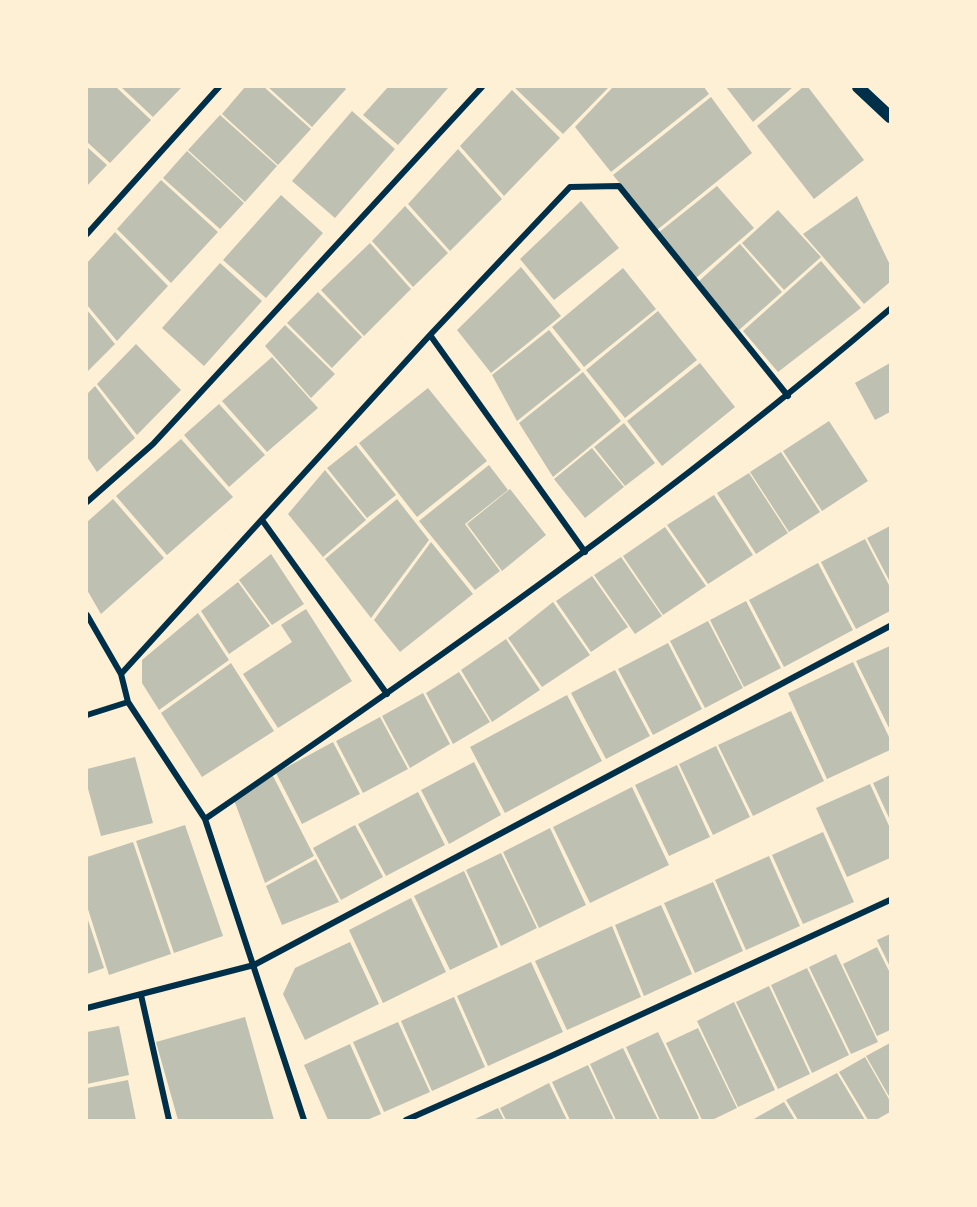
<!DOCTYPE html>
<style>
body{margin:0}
#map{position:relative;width:977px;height:1207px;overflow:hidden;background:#fdf0d5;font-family:"Open Sans",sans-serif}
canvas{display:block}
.frame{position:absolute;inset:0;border:88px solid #fdf0d5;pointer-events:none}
</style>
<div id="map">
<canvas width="977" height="1207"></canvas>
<div class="frame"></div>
</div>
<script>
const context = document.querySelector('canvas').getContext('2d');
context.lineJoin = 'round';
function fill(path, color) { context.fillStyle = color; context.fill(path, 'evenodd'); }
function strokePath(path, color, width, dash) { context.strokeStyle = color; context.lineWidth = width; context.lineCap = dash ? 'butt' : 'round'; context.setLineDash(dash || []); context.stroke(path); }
fill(new Path2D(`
 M88 87H116L151 120 110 163 87 142Z
 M121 87H182L153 117Z
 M245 87H264L311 129 278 165 222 114Z
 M268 87H344L346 89 312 127Z
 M388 87H447L448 88 398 145 363 115Z
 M514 87H609L563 134Z
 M613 87H704L709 94 611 172 575 127Z
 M726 87H793L753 122Z
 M803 87H808L864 160 814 199 757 126Z
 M512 90 560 138 504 196 460 146Z
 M711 97 752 153 657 230 613 175Z
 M352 111 395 149 335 218 292 181Z
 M220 115 277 166 245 202 188 150Z
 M87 147 107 165 87 186Z
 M458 149 502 199 450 251 408 204Z
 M187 151 244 203 220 229 163 178Z
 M161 180 218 232 171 283 117 229Z
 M717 186 754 228 695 279 658 233Z
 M281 195 323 233 266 298 223 260Z
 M857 196 890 265V282L864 304 803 234Z
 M581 201 619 248 554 300 520 259Z
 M405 206 448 253 413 287 372 241Z
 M778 210 821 257 784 290 742 243Z
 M115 232 168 286 117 341 87 305V263Z
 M370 243 411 289 364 336 321 290Z
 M740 244 782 292 739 330 698 282Z
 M821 261 861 308 778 372 743 331Z
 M220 263 262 301 204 366 162 328Z
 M521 267 561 316 491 373 457 330Z
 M623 268 656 309 584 367 552 327Z
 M318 292 362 337 332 368 287 323Z
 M87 310 115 344 87 372Z
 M658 311 697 360 625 418 586 370Z
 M285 325 335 374 311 398 265 346Z
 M549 330 581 370 517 421 492 375Z
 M136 344 181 390 137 435 97 384Z
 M272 357 318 408 267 452 222 401Z
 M700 363 735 407 662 466 627 421Z
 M890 363V412L875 420 855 383Z
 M583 372 621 421 553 477 519 423Z
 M95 386 135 438 97 472 87 457V394Z
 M428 388 487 461 417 517 359 443Z
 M219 404 265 455 229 487 184 435Z
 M829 421 868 481 822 511 783 451Z
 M624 423 655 463 625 486 594 447Z
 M181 439 233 497 167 555 116 496Z
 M356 445 396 495 367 518 327 468Z
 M592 448 624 487 585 518 554 479Z
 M781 452 820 512 789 532 750 472Z
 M489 465 508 490 465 524 500 571 475 590 419 521Z
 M325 470 366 520 323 557 288 514Z
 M749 473 788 533 756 554 717 493Z
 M510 489 546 535 502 571 467 524Z
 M714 495 753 555 708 584 667 525Z
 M113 499 164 558 101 614 87 590V522Z
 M397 499 429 540 371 618 325 559Z
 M890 526V582L867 538Z
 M665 527 706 586 663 615 623 556Z
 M865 539 890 587V611L856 629 821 562Z
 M431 542 473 594 400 652 374 620Z
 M271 554 304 604 272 625 239 580Z
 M621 557 662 616 635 634 594 575Z
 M818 563 853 630 784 667 749 600Z
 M592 576 628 627 591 652 556 601Z
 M238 582 270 626 229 654 201 611Z
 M746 601 781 668 744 687 710 620Z
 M553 602 590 655 542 687 508 638Z
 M306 609 352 681 278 728 243 674 292 642 281 625Z
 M198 613 229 660 159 710 142 683V660Z
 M708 621 743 688 705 708 670 641Z
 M506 639 540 690 492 722 461 670Z
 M668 643 702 709 653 735 618 669Z
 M890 646V730L856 661Z
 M853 662 890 739V750L827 779 788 693Z
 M231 663 274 731 202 777 161 713Z
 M615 670 650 736 606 759 571 693Z
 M459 672 490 722 453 744 426 693Z
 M423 693 450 744 410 768 382 716Z
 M567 695 602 761 505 813 470 747Z
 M791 711 824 781 753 816 718 745Z
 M380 717 408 769 363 793 336 741Z
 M333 742 360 794 302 824 276 773Z
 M716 746 750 817 713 835 679 764Z
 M135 757 153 823 101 836 87 785V769Z
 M474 762 501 815 449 844 421 790Z
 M677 765 710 837 669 856 635 785Z
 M890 775V820L873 783Z
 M273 776 314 856 265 883 234 800Z
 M870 784 890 828V858L847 877 816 808Z
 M632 787 669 865 590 903 553 827Z
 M418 792 445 845 386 876 358 824Z
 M185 825 223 936 174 953 136 841Z
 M355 825 383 877 341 900 313 848Z
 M550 828 586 905 539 928 503 852Z
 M823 832 854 902 803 924 772 855Z
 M133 842 171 954 109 975 87 906V857Z
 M501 853 537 928 501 946 466 870Z
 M769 856 800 926 746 950 715 880Z
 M316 859 339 902 282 925 266 886Z
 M464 871 498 947 450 970 414 896Z
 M713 882 743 951 695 973 664 903Z
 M411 898 446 972 383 1003 349 930Z
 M661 905 692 974 644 996 615 925Z
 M87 917 104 968 87 974Z
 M612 926 641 997 567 1030 535 961Z
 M890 934V967L877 940Z
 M350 942 379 1004 305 1040 283 994 295 968Z
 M877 947 890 973V1030L877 1036 843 964Z
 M836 954 878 1042 851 1054 809 967Z
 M531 962 563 1032 488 1066 457 996Z
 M807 968 849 1055 812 1073 771 985Z
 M769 986 810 1074 778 1089 736 1002Z
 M454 997 485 1067 432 1091 401 1021Z
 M734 1002 775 1090 738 1107 697 1021Z
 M245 1017 274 1120H178L156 1042Z
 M398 1022 430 1092 384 1112 353 1042Z
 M119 1026 129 1075 87 1084V1032Z
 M698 1028 737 1108 712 1120H702L666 1043Z
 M658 1032 699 1118 696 1120H660L626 1047Z
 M890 1043V1098L866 1056Z
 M350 1044 381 1114 367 1120H328L304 1065Z
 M623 1048 658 1120H616L590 1064Z
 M865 1057 890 1101V1112L876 1120H868L839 1072Z
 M588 1065 614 1120H570L552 1082Z
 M837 1073 865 1120H798L786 1100Z
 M128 1080 136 1120H87V1088Z
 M549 1083 567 1120H506L500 1108Z
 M784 1102 795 1120H752Z
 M498 1108 504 1120H473Z`), '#bec0b2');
strokePath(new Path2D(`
 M87 234 219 87
 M430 335 585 552
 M87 502 153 444 482 87
 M262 520 387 694
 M87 615 121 674 128 702 205 819 304 1120
 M121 674 430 335 570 187 619 186 788 396
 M87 715 128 702
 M205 819C440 658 673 495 890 309
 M141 995 169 1120
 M87 1008 254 965 890 626
 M406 1120 551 1056 890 900`), '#003049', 6);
strokePath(new Path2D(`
 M858 87 890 117`), '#003049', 12);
</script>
